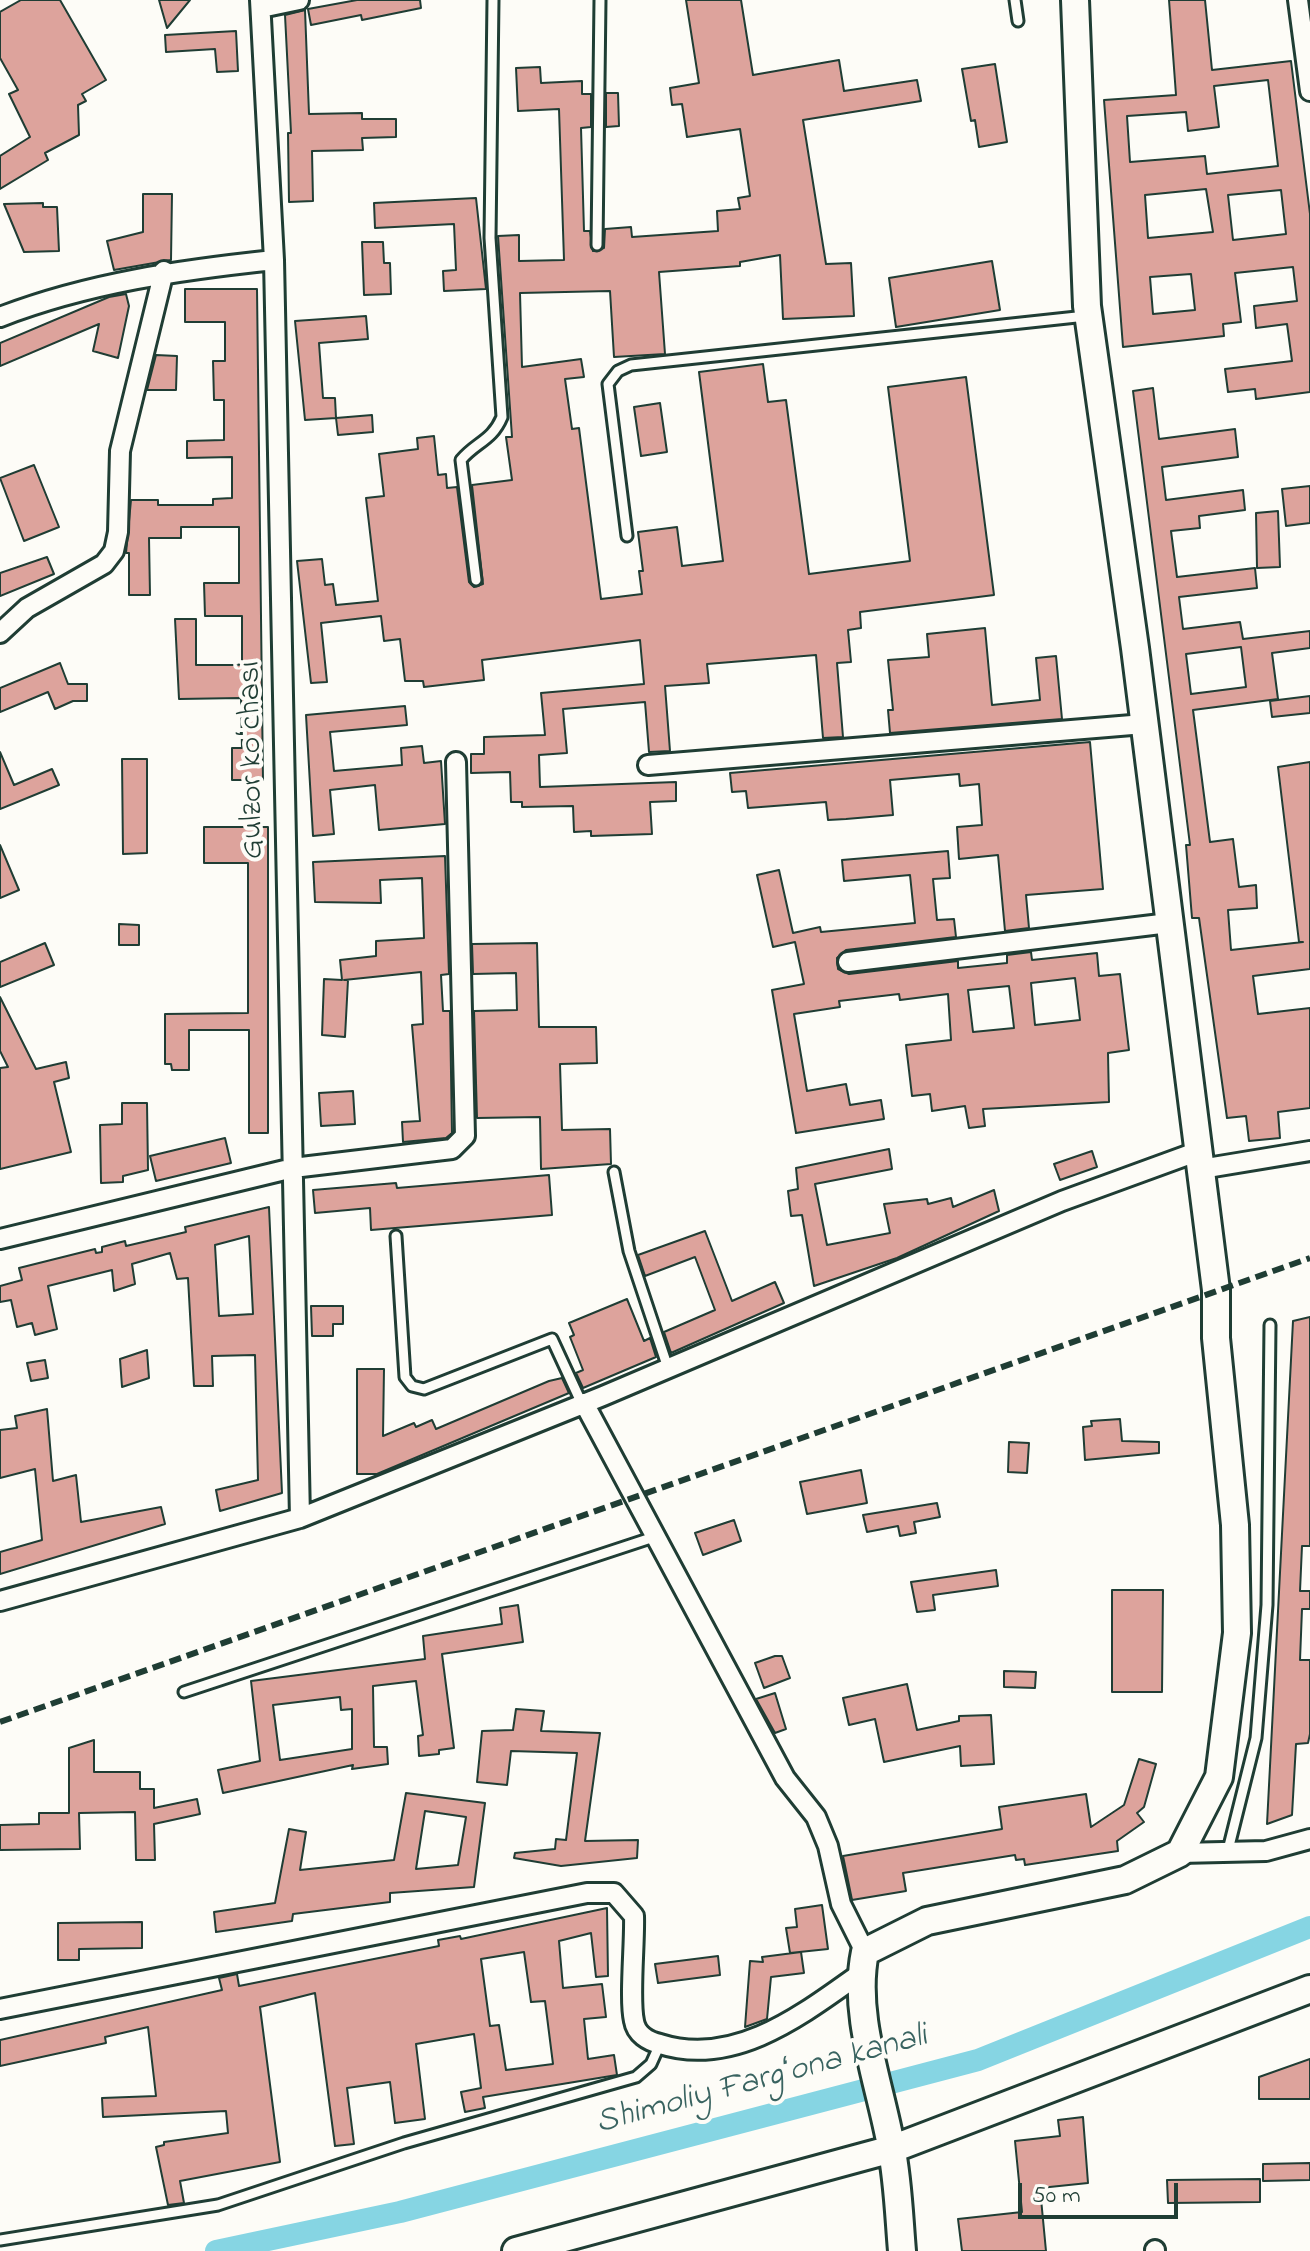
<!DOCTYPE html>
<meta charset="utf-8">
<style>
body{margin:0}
#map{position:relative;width:1310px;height:2251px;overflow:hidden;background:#fdfcf7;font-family:"Indie Flower",sans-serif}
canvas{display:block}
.scale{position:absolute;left:1018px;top:2183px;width:160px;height:36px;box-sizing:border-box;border:4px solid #1f3d34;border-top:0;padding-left:10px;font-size:24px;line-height:28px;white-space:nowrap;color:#1f3d34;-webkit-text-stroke:6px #fdfcf7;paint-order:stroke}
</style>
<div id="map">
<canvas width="1310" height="2251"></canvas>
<div class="scale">50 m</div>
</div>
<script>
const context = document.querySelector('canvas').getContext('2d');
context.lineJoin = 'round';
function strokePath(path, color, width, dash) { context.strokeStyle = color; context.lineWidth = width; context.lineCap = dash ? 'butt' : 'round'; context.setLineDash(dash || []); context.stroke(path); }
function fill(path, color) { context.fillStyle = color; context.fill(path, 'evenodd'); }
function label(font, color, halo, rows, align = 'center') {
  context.font = font + ' "Indie Flower",sans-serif'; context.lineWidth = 8; context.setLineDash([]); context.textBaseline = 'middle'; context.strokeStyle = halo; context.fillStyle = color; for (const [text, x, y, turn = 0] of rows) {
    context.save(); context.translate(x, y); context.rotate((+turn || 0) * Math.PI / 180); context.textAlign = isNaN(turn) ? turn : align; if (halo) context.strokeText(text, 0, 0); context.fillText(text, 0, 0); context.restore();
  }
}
strokePath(new Path2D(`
 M216 2251 400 2212 978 2060 1310 1927`), '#86d5e3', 22);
const building = new Path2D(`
 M21 0H60L106 80 82 94 86 101 78 105 79 135 45 153 48 160 0 189V156L30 137 9 94 18 90 0 58V12Z
 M159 0H190L167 28Z
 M357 0H420L421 8 362 20 361 15 311 25 308 9Z
 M686 0H741L753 75 839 60 844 91 917 80 921 101 803 120 826 264 851 263 854 316 783 319 780 255 740 262V266L659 272 665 354 614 357 610 291 520 293 522 367 581 359 584 377 565 379 572 429 579 428 601 599 642 594 639 571H643L638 532 677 527 682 566 723 561 699 372 763 364 768 402 786 400 809 574 910 561 888 387 966 377 994 595 860 612 861 628 848 630 851 662 837 663 843 737 823 738 816 655 707 664 709 683 665 686 670 751 649 752 645 702 563 709 567 753 539 755 540 787 676 782V801L650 802 652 834 591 836V831L574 832 573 806 522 807V802H511L510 772 471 773V754H484V737L545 735 541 693 644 684 640 640 482 660 484 680 424 687 423 681H405L400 639 384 641 381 616 321 623 327 682 311 683 297 561 322 559 325 585 333 584 336 605 378 601 366 498 384 496 379 454 418 449 417 438 434 436 438 475 446 474 447 488 457 487 469 582 474 587 483 584 472 485 512 480 506 437H512L498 236 519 235V261L564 260 559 109 518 111 516 68 540 67 541 83 582 81V94H591V127L581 128 584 231H590L593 251 604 248 605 229 631 227 632 237 718 231 717 211 740 209 738 198 750 196 740 129 687 137 682 104 672 105 670 88 699 83Z
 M1169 0H1205L1212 70 1291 61 1310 214V392L1256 399 1255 389 1228 392 1225 369 1292 361 1287 324 1256 328 1254 306 1297 301 1293 267 1235 273 1241 322 1223 324 1224 336 1123 347 1104 100 1176 95ZM1268 80 1278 166 1207 174 1205 156 1130 162 1127 116 1186 112 1188 131 1219 127 1214 86ZM1206 189 1213 232 1148 238 1145 195ZM1281 190 1286 234 1233 240 1228 195ZM1191 274 1195 310 1153 314 1150 277Z
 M305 10 309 114 362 113V119H396V137L362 138 363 150 312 151 313 201 289 202 288 133H291L285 15Z
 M236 31 238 71 217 72 215 49 166 52 165 35Z
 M995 64 1007 142 979 147 975 120 971 121 962 69Z
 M606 93H618L619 126 606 127Z
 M143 194H172L171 260 114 270 107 241 143 232Z
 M476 198 486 289 444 291 443 271 456 270 454 224 375 228 374 203Z
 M43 203V207H57L59 251 24 252 4 204Z
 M362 242H383L384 263H390L391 294 364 295Z
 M992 261 1000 310 896 327 889 278Z
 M185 289H257L263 780H232V748H242L241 698 179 699 175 619H196V665H242V616H205L204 583H239V527H181V538H149L150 595H129V553H126L131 500H158V505H213V499L232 498V457L187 458V441L224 440V400H214L213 361H225V322H185Z
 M126 294 129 306 118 358 93 351 99 324 0 366V343L109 297Z
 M366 316 368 339 319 343 323 398H335L336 418 305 420 295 321Z
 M156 355 177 356 176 390H147Z
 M1153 388 1159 439 1235 429 1238 457 1162 467 1166 500 1243 490 1245 510 1199 516 1200 528 1171 531 1177 577 1255 568 1257 588 1179 597 1183 629 1240 622 1243 639 1310 631V648L1272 653 1278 699 1193 710 1210 842 1233 839 1239 887 1256 885 1257 908 1228 910 1231 950 1303 942H1299L1278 767 1310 762V969L1253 976 1258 1014 1310 1008V1108L1278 1112 1280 1138 1249 1141 1246 1116 1227 1118 1199 918H1192L1186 845H1190L1133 391ZM1241 647 1246 687 1191 694 1186 654Z
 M660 403 667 452 641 456 634 407Z
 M372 415 373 432 338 435 336 418Z
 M34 465 59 527 24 541 0 478Z
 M1310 486V523L1286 526 1282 489Z
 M1278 511 1280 567 1257 568 1256 513Z
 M47 557 54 574 0 596V573Z
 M985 628 992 705 1040 700 1036 658 1056 656 1062 719 890 733 888 710H893L888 660 929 657 927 634Z
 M60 663 68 684H87V701H73L55 709 48 692 0 712V688Z
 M1310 696V713L1272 717 1270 701Z
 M405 706 407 725 330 732 334 771 402 765 401 748 422 746 424 763 441 761 445 824 379 830 375 785 330 790 334 834 313 836 306 715Z
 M1090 742 1103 889 1026 895 1029 928 1005 931 998 855 959 859 957 827 982 825 979 784 960 786 959 774 890 780 893 815 846 819 828 820 826 802 748 808 746 791 732 792 730 773Z
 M0 752 14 785 52 769 59 785 0 809Z
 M122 759H147V853L123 854Z
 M204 827H268V1133H249V1030H189V1070H172L171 1064H165V1014L248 1013V863H204Z
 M0 845 19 890 0 898Z
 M948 851 950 878 933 879 937 920 954 919 956 937 846 950 837 958 838 969 849 974 958 961V968L1007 963V955L1031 952 1032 960 1097 953 1099 976 1120 974 1129 1050 1108 1053 1109 1102 983 1109 985 1126 969 1128 965 1106 932 1111 930 1094 912 1096 906 1045 951 1040 948 994 900 1000 899 994 839 1001 840 1007 794 1014 807 1091 846 1084 850 1105 881 1100 884 1119 796 1133 772 990 804 984 795 942 773 947 757 875 779 870 793 933 820 927 821 932 915 923 910 875 844 881 842 860ZM1075 978 1080 1020 1035 1025 1031 983ZM1009 986 1014 1028 973 1032 968 990Z
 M445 856 449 974 441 975 443 1011H450L452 1133 446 1138 403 1142 402 1122 420 1121 412 1025 423 1024 421 972 344 980H348L345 1037 322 1035 324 979 342 980 340 960 376 956V941L424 938 422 878 380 880 381 903 315 902 313 862Z
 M119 924 139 925V945H119Z
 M45 943 54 965 0 987V962Z
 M537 943 539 1027H596L597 1063 560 1064 562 1130 610 1129 611 1164 541 1169 540 1117 477 1118 474 1011 517 1010 516 973 473 974 472 944Z
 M0 997 36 1069 66 1062 69 1078 54 1082 71 1152 0 1169V1068L8 1067 0 1051Z
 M353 1091 355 1124 321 1126 319 1093Z
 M122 1103H147L148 1170 123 1176V1182L101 1183 100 1125 122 1124Z
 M225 1138 231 1163 156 1181 150 1156Z
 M889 1149 892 1169 815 1184 827 1245 890 1233 884 1204 927 1199 928 1204 951 1198 953 1207 994 1190 999 1211 897 1258 814 1286 802 1215 791 1216 788 1191 798 1189 796 1168Z
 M1092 1151 1097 1167 1060 1180 1054 1164Z
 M549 1175 552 1215 371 1230 370 1208 315 1213 313 1190 396 1183 397 1188Z
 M269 1207 282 1493 220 1511 216 1490 258 1480 255 1355 212 1356 213 1386H194L188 1278 177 1279 170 1253 132 1264 135 1284 114 1291 112 1270 48 1286 57 1329 35 1335 32 1323 17 1327 11 1300 0 1302V1286L22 1280 19 1268 95 1249 96 1253 102 1252V1247L125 1241 126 1246 186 1232 185 1227ZM249 1236 253 1314 219 1316 215 1245Z
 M705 1231 732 1301 775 1282 784 1303 671 1353 664 1332 715 1310 695 1257 645 1276 638 1255Z
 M627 1299 644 1341 650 1338 656 1357 583 1388 576 1373 583 1370 570 1337 574 1335 569 1323Z
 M311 1306H343V1324H333V1336H312Z
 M1310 1317V1546H1302L1300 1591H1310V1609H1302L1300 1660H1310V1734L1308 1743 1296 1744 1292 1815 1267 1824 1293 1321Z
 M147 1350 149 1378 122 1387 120 1359Z
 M45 1360 48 1378 31 1381 27 1363Z
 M357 1369H384L383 1436 414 1423 416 1427 432 1420 436 1429 549 1381 562 1378 569 1393 377 1474H357Z
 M47 1409 53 1481 76 1475 81 1522 161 1507 165 1524 0 1574V1552L42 1540 35 1469 0 1478V1430L17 1428 15 1416Z
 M1120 1419 1122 1441 1159 1442V1453L1085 1460 1083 1427 1092 1426 1091 1421Z
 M1009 1442 1029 1443 1027 1473 1008 1472Z
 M861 1470 867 1503 807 1514 800 1482Z
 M937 1503 940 1517 914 1522 916 1533 900 1536 898 1526 867 1532 863 1515Z
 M734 1520 741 1541 703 1555 695 1533Z
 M996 1570 998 1586 933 1595 935 1610 917 1612 911 1582Z
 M1112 1590H1163L1162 1692H1112Z
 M518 1605 523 1642 442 1654 454 1748 439 1750V1754L419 1756 418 1736 423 1735 416 1681 373 1686 374 1747H387L388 1764 352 1769 353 1765 223 1793 218 1770 260 1761 251 1681 425 1659 423 1636 502 1624 500 1608ZM340 1697 341 1710 352 1709V1749L280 1760 273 1705Z
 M775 1656H782L790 1678 764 1688 755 1663Z
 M1004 1671 1036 1672 1035 1688 1004 1687Z
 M907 1684 917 1730 959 1721V1716L991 1715 994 1764 961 1766 960 1746 884 1762 875 1719 849 1725 843 1698Z
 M775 1693 786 1729 775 1733 756 1699Z
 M516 1709 544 1711 541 1731 600 1733 585 1841 638 1840 637 1858 561 1866 514 1858 515 1853 555 1849 556 1839 566 1840 577 1753 511 1751 507 1785 477 1782 482 1731 513 1730Z
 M94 1740V1772H140V1789H154V1808L197 1799 200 1814 154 1824 155 1860H136L135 1812 79 1813 80 1849 0 1850V1825L39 1824V1813H69V1748Z
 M1139 1759 1156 1764 1144 1807 1137 1813 1144 1822 1117 1841 1118 1851 1025 1865 1024 1859 1016 1860 1015 1855 903 1873 906 1891 852 1900 843 1856 1002 1829 999 1807 1086 1794 1091 1827 1124 1805Z
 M406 1793 485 1803 474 1887 390 1893V1902L293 1914 292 1921 216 1932 214 1912 275 1903 289 1829 306 1832 300 1870 394 1860ZM425 1811 466 1817 458 1865 416 1869Z
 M822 1905 828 1949 790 1953 786 1928 797 1927 795 1909Z
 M607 1908 608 1976 596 1977 591 1933 559 1941 563 1988 602 1984 606 2017 584 2019 588 2059 614 2055 617 2075 483 2097 485 2108 465 2112 461 2092 481 2088 474 2034 416 2044 425 2119 395 2123 390 2082 347 2088 354 2144 335 2146 315 1993 260 2007 280 2162 180 2181 184 2203 168 2205 156 2147 164 2145V2142L228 2133 226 2111 103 2117 102 2098 156 2096 148 2027 105 2037 106 2043 0 2066V2040L222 1990 219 1978 237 1974 239 1986 439 1946 438 1940 460 1936 461 1939ZM524 1952 531 2002 545 2001 553 2064 506 2070 499 2025 490 2026 481 1959Z
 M142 1922V1948L79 1949V1960H58V1923Z
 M801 1952 804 1973 771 1977 767 2019 745 2027 750 1961 763 1962 762 1957Z
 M718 1956 720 1975 658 1983 655 1964Z
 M1310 2059V2099H1259V2077Z
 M1083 2117 1088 2183 1040 2188 1046 2251H962L958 2219 1022 2212 1015 2141 1060 2136 1058 2120Z
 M1310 2163V2180L1263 2181V2164Z
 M1260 2179V2202L1168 2203 1167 2180Z`);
fill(building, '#dda39c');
strokePath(building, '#1f3d34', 2);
const lane = new Path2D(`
 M1015 0 1018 21
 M597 245 600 0
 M627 536 608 384 618 371 631 365 1086 316
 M476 580 461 460C476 442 492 441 502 417L490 238 493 0
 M614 1172 629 1251 668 1368
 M396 1236 405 1377 412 1386 424 1389 552 1339 582 1404
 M184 1692 657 1536
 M1228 1850 1256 1738 1267 1605 1270 1325
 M0 2240 218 2205 404 2143 636 2077 651 2064 660 2044`);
const street = new Path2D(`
 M260 0 274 260 300 1518
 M1298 0 1310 91
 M261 8 299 0
 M0 317C88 283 180 270 274 260
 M0 633 27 608 104 564 114 551 118 532 120 451 164 271
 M648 765 1144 724
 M848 962 1169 923
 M1201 1169 1310 1151
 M0 1239 293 1168 452 1149 465 1136 456 762
 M584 1403 785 1778 816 1817 828 1846 841 1904 865 1952
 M0 1601 300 1518 603 1396 1062 1201 1199 1151
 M1180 1853 1266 1851 1310 1839
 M0 2009 587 1893H614L634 1916C635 1942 629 1999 634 2021 636 2034 648 2041 660 2044 735 2068 803 2014 861 1973
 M1155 2250V2251`);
const secondary = new Path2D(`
 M516 2251 892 2149 1310 1989
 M902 2251C899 2216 898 2180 891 2146 880 2084 852 2015 865 1952L927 1921 1125 1880 1180 1853 1219 1777 1237 1633 1235 1525 1216 1338V1290L1135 648 1087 306 1075 0`);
strokePath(lane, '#1f3d34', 15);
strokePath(street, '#1f3d34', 24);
strokePath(secondary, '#1f3d34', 32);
strokePath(lane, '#fdfcf7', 9);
strokePath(street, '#fdfcf7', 18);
strokePath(secondary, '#fdfcf7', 26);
strokePath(new Path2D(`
 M0 1722 1310 1258`), '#1f3d34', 6, [12, 6]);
label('32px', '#1f3d34', '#fdfcf7', [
 ["Gulzor koʻchasi",254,760,-91]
]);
label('italic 34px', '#396360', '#fdfcf7', [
 ["Shimoliy Fargʻona kanali",762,2082,-15]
]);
</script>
